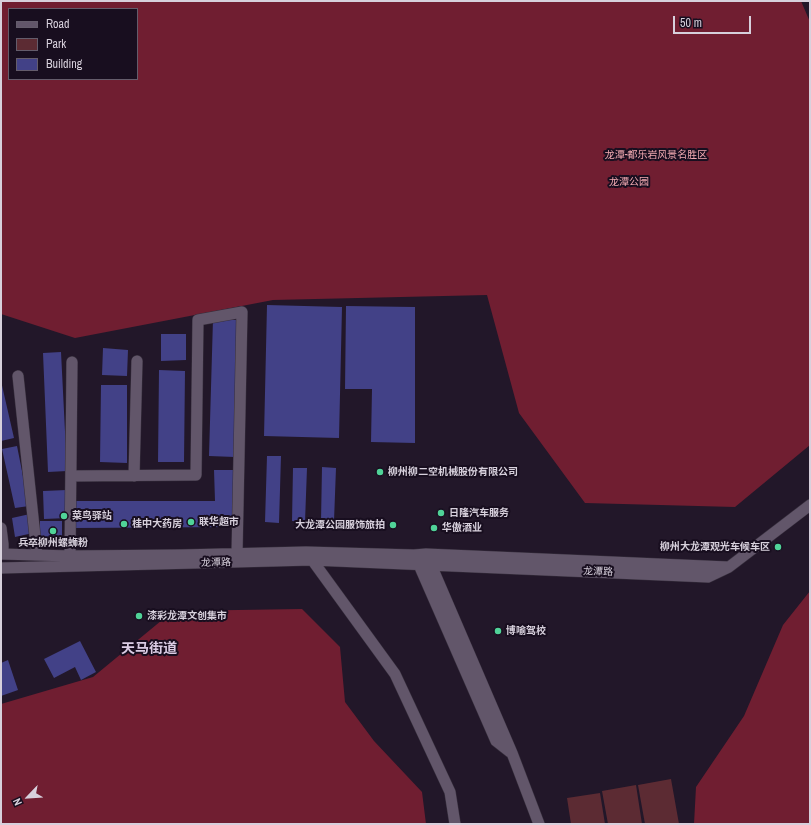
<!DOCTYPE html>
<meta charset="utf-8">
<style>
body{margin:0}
#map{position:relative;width:811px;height:825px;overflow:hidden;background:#221729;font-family:"Archivo Narrow",sans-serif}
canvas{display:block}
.frame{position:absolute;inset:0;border:2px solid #d7d0dc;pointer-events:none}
.legend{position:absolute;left:8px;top:8px;width:130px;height:72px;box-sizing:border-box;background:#180e1f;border:1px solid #645c6b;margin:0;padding:5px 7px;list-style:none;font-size:12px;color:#d7d0dc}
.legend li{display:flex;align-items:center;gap:8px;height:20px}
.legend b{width:20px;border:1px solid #645c6b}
.north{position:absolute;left:8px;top:777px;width:40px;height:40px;-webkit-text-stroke:3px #180e1f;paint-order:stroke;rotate:245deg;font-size:11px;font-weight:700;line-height:16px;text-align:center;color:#d7d0dc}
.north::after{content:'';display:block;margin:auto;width:14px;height:18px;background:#d7d0dc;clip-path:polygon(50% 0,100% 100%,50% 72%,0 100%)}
.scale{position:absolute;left:673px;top:16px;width:78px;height:18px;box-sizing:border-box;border:2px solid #d7d0dc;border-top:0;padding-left:5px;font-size:12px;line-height:14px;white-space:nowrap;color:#d7d0dc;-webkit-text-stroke:3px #180e1f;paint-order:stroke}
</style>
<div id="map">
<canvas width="811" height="825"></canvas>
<div class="frame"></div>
<ul class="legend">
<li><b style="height:5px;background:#62566a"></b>Road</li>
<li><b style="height:11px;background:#5c2b33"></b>Park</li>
<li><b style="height:11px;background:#424187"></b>Building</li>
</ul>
<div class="north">N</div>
<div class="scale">50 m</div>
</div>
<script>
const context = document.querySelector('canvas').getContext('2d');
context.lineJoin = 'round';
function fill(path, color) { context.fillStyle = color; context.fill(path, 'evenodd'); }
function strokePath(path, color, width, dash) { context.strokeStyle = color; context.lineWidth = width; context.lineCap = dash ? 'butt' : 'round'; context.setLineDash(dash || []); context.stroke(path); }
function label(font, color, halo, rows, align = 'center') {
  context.font = font + ' "Archivo Narrow","Noto Sans SC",sans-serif'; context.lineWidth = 4; context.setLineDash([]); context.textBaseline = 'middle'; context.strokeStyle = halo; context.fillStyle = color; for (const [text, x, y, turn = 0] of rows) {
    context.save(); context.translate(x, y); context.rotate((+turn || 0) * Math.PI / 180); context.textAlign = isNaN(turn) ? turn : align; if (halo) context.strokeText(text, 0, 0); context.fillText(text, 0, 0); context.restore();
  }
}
fill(new Path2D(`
 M671 779 679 824H645L638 785Z
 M636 785 642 824H608L602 791Z
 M600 793 605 824H571L567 798Z`), '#5c2b33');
fill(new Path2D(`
 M1 1H801L810 22V445L735 507 585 503 519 413 487 295 273 300 75 338 1 314ZM9 9H137V79H9Z
 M810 591V824H694L696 787 744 716 783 625Z
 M302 609 340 647 345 702 374 741 422 792 426 824H1V704L93 677 173 611Z`), '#701e31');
fill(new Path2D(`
 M267 305 342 307 339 438 264 436Z
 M346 306 415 307V443L371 442 372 389H345Z
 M213 319 238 320 235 457 209 456Z
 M161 334H186V360L161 361Z
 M103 348 128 350 127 376 102 375Z
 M61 352 67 471 48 472 43 353Z
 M159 370 185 371 184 462H158Z
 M1 381 14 438 1 441Z
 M101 385H127V463L100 462Z
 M17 446 29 506 15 508 2 449Z
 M267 456H281L279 523 265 522Z
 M322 467 336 468 334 521H321Z
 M293 468H307L305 522 292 521Z
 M214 470H233V527L75 528V501H215Z
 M67 490 68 518 44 519 43 491Z
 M30 514 33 533 15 537 12 518Z
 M40 521H62V546H40Z
 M80 641 96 672 81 680 75 667 54 678 44 659Z
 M8 660 18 690 1 696V663Z`), '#424187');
const minor = new Path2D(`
 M18 376 37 555
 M71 476 196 475 198 320 242 312 237 554
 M134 476 137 361
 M1 528 3 544V554
 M1 554 70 556 180 555 306 552 414 555 426 554 728 567
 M70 556 72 362
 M310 557 395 674 450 792 455 824
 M416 558 496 741 510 752
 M429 560 512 753 539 824
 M1 568 312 560 708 577 729 567 810 505`);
strokePath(minor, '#38303e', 12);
strokePath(minor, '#62566a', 11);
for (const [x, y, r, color] of [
 [380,472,4,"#50d398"],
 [441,513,4,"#50d398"],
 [64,516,4,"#50d398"],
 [191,522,4,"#50d398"],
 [124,524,4,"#50d398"],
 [393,525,4,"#50d398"],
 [434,528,4,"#50d398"],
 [53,531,4,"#50d398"],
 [778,547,4,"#50d398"],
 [139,616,4,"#50d398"],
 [498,631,4,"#50d398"]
]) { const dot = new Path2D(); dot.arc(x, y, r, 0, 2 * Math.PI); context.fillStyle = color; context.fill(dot); strokePath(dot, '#180e1f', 1.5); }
label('10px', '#f1a9b1', '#180e1f', [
 ["龙潭-都乐岩风景名胜区",656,155],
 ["龙潭公园",629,182]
]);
label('bold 10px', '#d7d0dc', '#180e1f', [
 ["柳州柳二空机械股份有限公司",388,472],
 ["日隆汽车服务",449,513],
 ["菜鸟驿站",72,516],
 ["联华超市",199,522],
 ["桂中大药房",132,524],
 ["大龙潭公园服饰旅拍",385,525,"right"],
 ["华傲酒业",442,528],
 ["兵卒柳州螺蛳粉",53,543,"center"],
 ["柳州大龙潭观光车候车区",770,547,"right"],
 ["漆彩龙潭文创集市",147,616],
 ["博喻驾校",506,631]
], 'left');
label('10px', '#d7d0dc', '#180e1f', [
 ["龙潭路",216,563,-1],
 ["龙潭路",598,572,2]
]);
label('bold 14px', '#dacce4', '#180e1f', [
 ["天马街道",149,649]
]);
</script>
